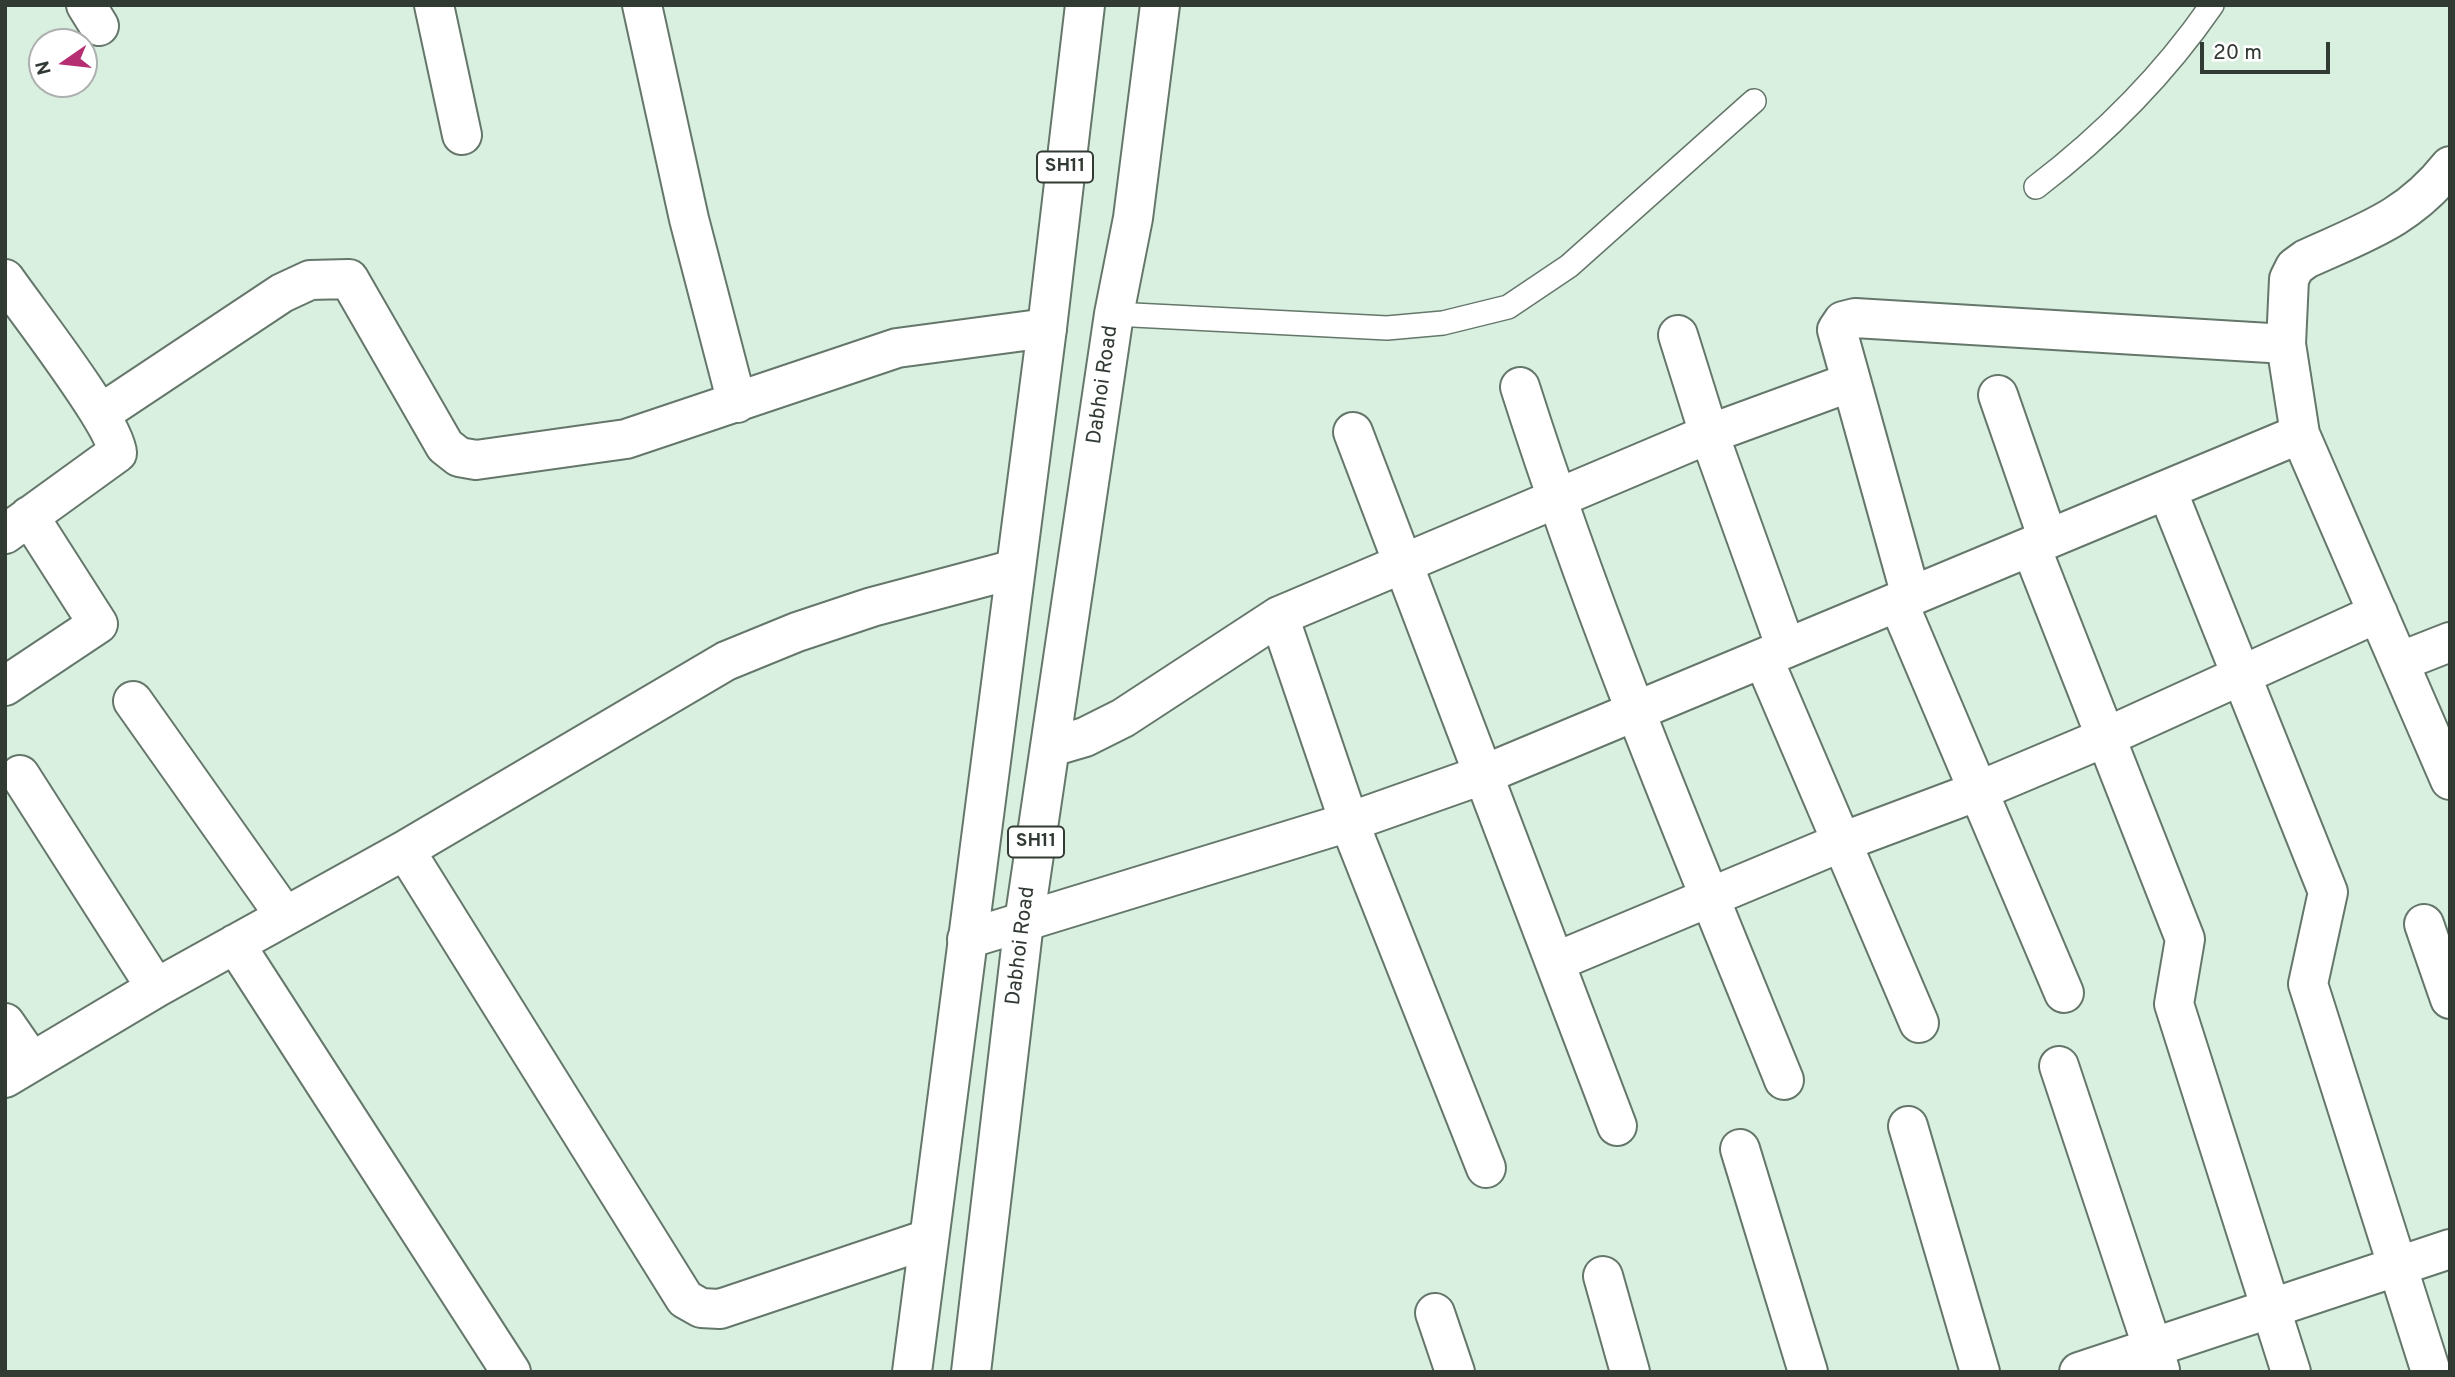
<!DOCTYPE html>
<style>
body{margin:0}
#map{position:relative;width:2455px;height:1377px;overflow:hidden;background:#d9efdf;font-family:Overpass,sans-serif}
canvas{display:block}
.frame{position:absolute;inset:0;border:7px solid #323a34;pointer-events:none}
.north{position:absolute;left:28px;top:28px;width:70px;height:70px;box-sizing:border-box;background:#fff;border:2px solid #adb0ae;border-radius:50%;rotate:256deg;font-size:19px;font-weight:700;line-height:28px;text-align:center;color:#323a34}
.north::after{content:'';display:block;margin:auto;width:24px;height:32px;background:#b52e71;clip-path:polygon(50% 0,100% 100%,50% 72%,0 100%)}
.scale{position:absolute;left:2200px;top:42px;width:130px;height:32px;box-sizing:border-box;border:4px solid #323a34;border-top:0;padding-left:9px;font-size:21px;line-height:24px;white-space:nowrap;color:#323a34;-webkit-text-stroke:5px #fff;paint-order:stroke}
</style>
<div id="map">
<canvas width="2455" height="1377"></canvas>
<div class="frame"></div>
<div class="north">N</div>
<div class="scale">20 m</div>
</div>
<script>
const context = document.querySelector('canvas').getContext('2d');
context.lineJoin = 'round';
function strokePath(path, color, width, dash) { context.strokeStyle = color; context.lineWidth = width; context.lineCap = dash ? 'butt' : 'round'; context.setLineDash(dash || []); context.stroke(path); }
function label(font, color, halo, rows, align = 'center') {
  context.font = font + ' Overpass,sans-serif'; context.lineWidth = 7; context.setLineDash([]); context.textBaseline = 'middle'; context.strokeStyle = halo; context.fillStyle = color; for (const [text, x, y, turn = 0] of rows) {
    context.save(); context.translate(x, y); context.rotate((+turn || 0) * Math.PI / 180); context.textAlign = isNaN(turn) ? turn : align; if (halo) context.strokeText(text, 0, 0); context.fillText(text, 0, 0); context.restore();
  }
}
const lane = new Path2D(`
 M2036 187C2104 135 2163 76 2212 5
 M1114 314 1387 328 1443 323 1508 307 1569 266 1754 101`);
const street = new Path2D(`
 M86 5 99 26
 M434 5 462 135
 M642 5 689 219 737 403
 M5 279C27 311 116 424 117 453L5 534
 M1678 335 1709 434 1786 648
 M1520 387C1595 623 1691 851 1784 1080
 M1998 395 2048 539
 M100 414 282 293 310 280 349 279 445 446 459 457 476 460 626 439 897 348 1047 328
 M1353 432 1617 1126
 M2300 434 2286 344 2289 279 2295 267 2306 259C2365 232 2408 219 2450 166
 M2167 490 2328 892 2308 984 2431 1372
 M2031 547 2185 939 2174 1004 2291 1372
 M1911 596 1837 330 1843 321 1855 318 2286 344
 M1898 602 2064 993
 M1279 616 1349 822 1486 1168
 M1763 658 1919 1023
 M2399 662 2450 642
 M5 686 98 624 29 516
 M133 701 285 916
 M1051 747 1085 737 1123 718 1279 616 1709 434 1851 382
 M20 775 156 988
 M405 850 685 1299 701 1308 720 1309 928 1239
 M2424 924 2450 999
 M967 939 1349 822 1485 774 2300 434 2450 780
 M235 944 511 1372
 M1555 962 1842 842 1978 791 2106 737 2378 613
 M5 1023 32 1062
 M2059 1066 2160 1370
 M5 1078 156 988 405 850 726 661 797 632 872 607 1015 569
 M1908 1126 1980 1372
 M1740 1149 1808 1372
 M1603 1276 1630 1372
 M1435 1313 1455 1372
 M2079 1372 2450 1249`);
const primary = new Path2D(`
 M912 1372 1047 328 1085 5
 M971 1372 1024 922 1114 314 1133 218 1160 5`);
strokePath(lane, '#64776a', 26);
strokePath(street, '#64776a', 42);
strokePath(primary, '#64776a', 42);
strokePath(lane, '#fff', 23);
strokePath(street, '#fff', 38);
strokePath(primary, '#fff', 38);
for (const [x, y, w] of [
 [1065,167,56],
 [1036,842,56]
]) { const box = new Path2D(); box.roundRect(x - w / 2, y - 15.5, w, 31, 5); context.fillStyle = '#fff'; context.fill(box); strokePath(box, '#323a34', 2); }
label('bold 19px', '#323a34', null, [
 ["SH11",1065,167],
 ["SH11",1036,842]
]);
label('21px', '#323a34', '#fff', [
 ["Dabhoi Road",1104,385,-82],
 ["Dabhoi Road",1022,946,-83]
]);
</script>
